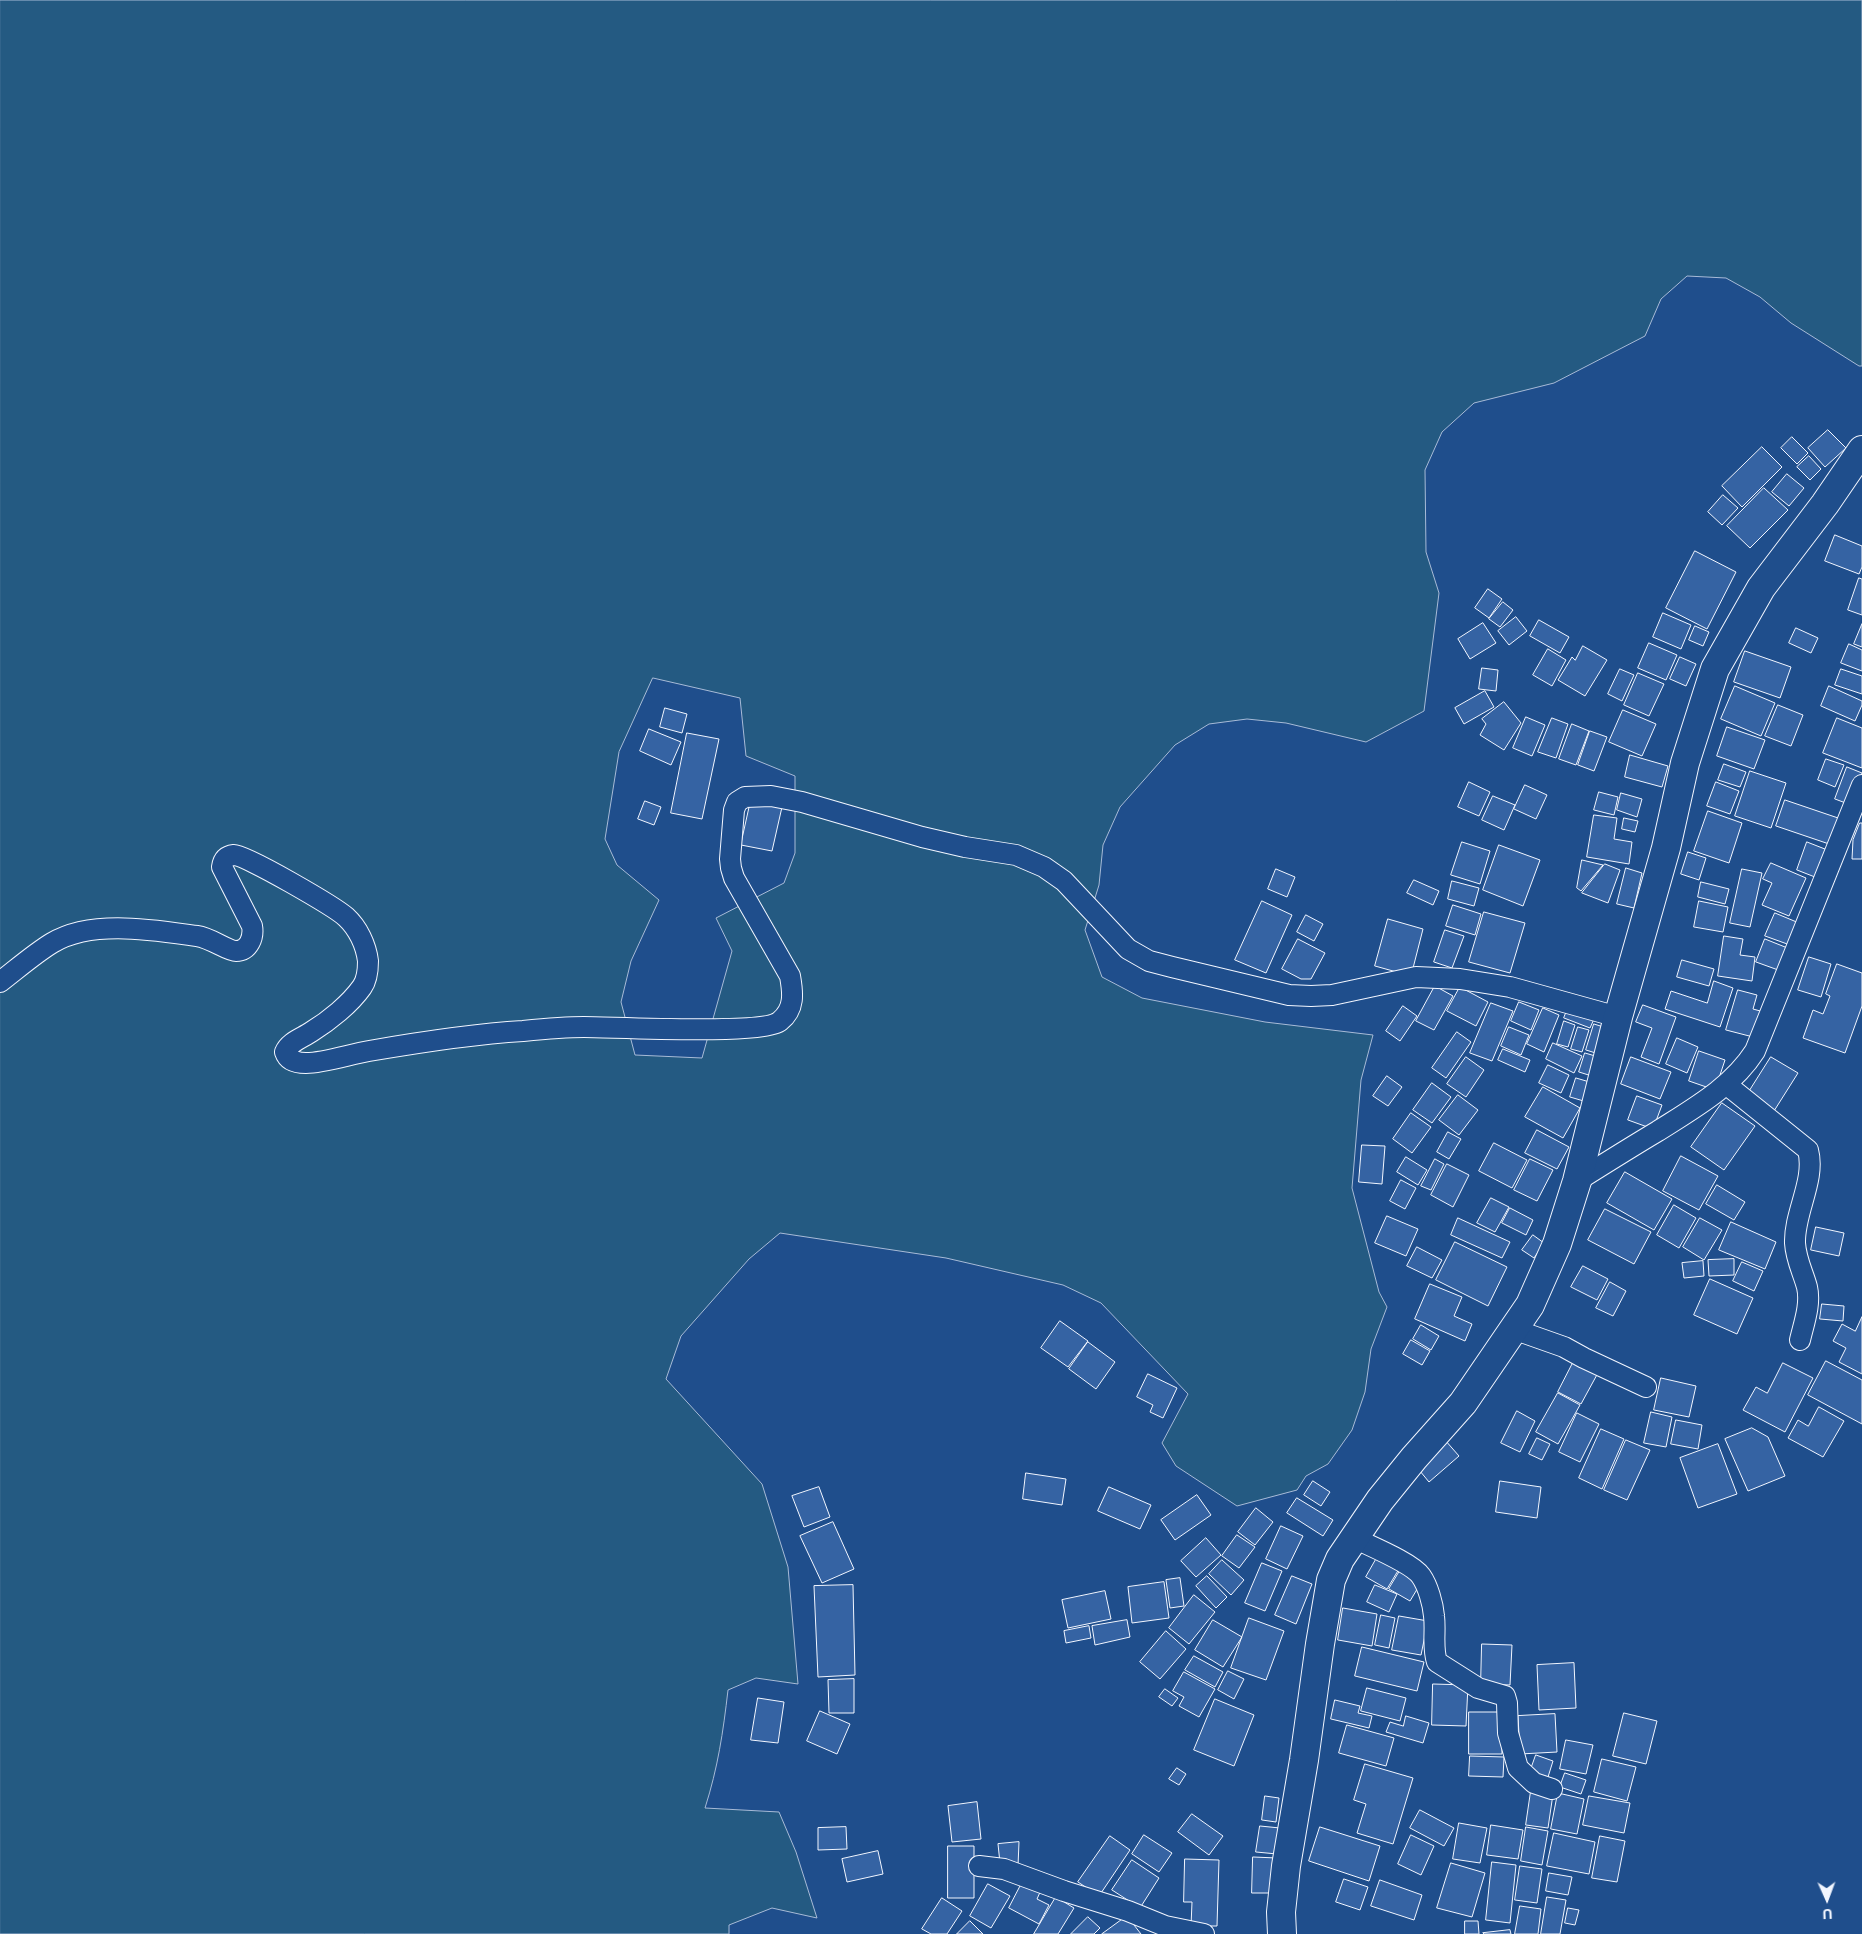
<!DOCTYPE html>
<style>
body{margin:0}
#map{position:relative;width:1862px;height:1934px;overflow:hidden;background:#1f4e8c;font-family:"Open Sans",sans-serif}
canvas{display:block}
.north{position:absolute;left:1802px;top:1874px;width:50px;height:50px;-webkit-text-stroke:4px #1f4e8c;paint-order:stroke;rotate:178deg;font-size:14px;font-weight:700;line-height:20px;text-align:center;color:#f2f6ff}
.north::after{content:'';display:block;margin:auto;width:18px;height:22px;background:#f2f6ff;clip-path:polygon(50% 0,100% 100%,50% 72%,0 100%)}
</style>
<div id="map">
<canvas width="1862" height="1934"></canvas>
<div class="north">U</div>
</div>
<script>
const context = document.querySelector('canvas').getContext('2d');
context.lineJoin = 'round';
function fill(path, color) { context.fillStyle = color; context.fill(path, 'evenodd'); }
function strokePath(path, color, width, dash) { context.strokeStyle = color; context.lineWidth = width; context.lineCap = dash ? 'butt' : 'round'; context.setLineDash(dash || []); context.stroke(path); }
const green = new Path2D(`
 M0 0H1862V366H1859L1791 323 1760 297 1726 278 1687 276 1661 299 1645 336 1554 383 1474 403 1442 432 1425 470 1426 552 1439 593 1424 711 1366 742 1286 723 1247 719 1209 724 1175 745 1120 807 1103 845 1099 885 1085 930 1102 977 1142 998 1265 1022 1373 1035 1361 1080 1352 1188 1379 1292 1387 1307 1371 1349 1365 1392 1352 1430 1328 1464 1306 1476 1297 1490 1237 1506 1176 1466 1162 1443 1188 1394 1101 1303 1063 1285 946 1258 780 1233 749 1259 681 1336 666 1379 762 1484 788 1567 798 1684 756 1678 728 1690C723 1733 718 1767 705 1808L779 1812 796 1852 817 1918 772 1908 729 1925V1934H0ZM653 678 740 698 746 756 795 776V853L784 883 716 918 732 951 702 1058 635 1055 621 1002 631 961 659 900 617 865 605 839 619 752Z`);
fill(green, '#245a82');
strokePath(green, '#a8bbd7', 1);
const building = new Path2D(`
 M1828 430 1846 448 1825 467 1808 448Z
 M1792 437 1808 453 1797 464 1781 448Z
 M1762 447 1782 467 1742 507 1722 486Z
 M1809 456 1821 469 1810 480 1797 467Z
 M1787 474 1804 488 1789 506 1772 492Z
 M1764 488 1788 510 1750 548 1727 526Z
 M1723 495 1738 508 1722 525 1708 512Z
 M1835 535 1862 546V567L1859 574 1825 561Z
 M1695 551 1736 572 1707 629 1666 608Z
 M1859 578 1862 579V615L1848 610Z
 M1488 589 1502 599 1489 618 1475 608Z
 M1503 602 1513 610 1500 627 1489 619Z
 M1663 613 1691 625 1681 649 1653 637Z
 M1516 617 1527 631 1509 645 1498 631Z
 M1539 620 1569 637 1560 653 1530 636Z
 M1483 623 1496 643 1470 659 1458 639Z
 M1862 624V647L1854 644Z
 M1695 626 1709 632 1703 646 1689 640Z
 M1796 628 1818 638 1811 653 1789 643Z
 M1649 643 1677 655 1666 680 1638 668Z
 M1849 644 1862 650V671L1841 663Z
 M1583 646 1607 660 1585 696 1558 680 1572 657 1575 660Z
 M1548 649 1566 660 1552 686 1533 675Z
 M1745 651 1791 667 1780 698 1734 682Z
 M1680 657 1696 664 1686 686 1670 679Z
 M1482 668 1498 670 1496 691 1479 689Z
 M1620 669 1634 675 1622 701 1608 694Z
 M1841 669 1862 676V694L1835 685Z
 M1638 673 1664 684 1649 716 1624 705Z
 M1735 686 1775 703 1761 736 1721 719Z
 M1829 686 1862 701V705L1855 721 1821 706Z
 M1485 691 1494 707 1464 724 1455 708Z
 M1504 702 1521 723 1504 750 1480 735 1486 724 1482 719Z
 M1778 705 1803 715 1791 746 1765 736Z
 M665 708 687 714 682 733 660 727Z
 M1623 710 1656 724 1642 756 1609 742Z
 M1526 717 1545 725 1532 756 1513 748Z
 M1552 718 1568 724 1556 758 1538 752Z
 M1837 718 1862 728V768L1823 753Z
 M1572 724 1589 731 1576 765 1559 759Z
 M1727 727 1765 740 1754 769 1717 756Z
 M649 729 681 742 671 765 640 751Z
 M1590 731 1607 737 1594 771 1578 765Z
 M687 733 719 739 702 819 671 813Z
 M1630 755 1668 766 1662 787 1625 777Z
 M1826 759 1844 765 1835 787 1818 780Z
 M1724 764 1746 772 1740 787 1718 780Z
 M1847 767 1862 773 1851 805 1835 799Z
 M1750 771 1786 783 1771 828 1735 816Z
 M1469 782 1490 792 1479 816 1458 807Z
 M1716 782 1739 791 1730 814 1707 806Z
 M1525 785 1547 795 1536 819 1514 809Z
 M1599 792 1618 797 1614 815 1594 810Z
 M1621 793 1642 799 1637 817 1617 810Z
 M1493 796 1515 805 1504 830 1482 820Z
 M751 800 782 807 772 851 741 845Z
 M1785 800 1844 820 1835 846 1776 826Z
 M645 801 661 807 654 825 638 819Z
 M1708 811 1742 823 1729 863 1694 851Z
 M1594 815 1617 818 1614 839 1632 842 1629 864 1587 857Z
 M1624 818 1638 821 1635 832 1622 829Z
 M1860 823H1862V859H1852L1853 840Z
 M1462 842 1490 851 1480 884 1451 875Z
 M1807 842 1830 851 1820 879 1797 870Z
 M1499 845 1540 860 1523 906 1483 890Z
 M1688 852 1706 858 1699 880 1681 874Z
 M1582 860 1603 865 1581 891 1577 888Z
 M1771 863 1806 878 1789 916 1762 905 1772 883 1763 879Z
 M1605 864 1620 870 1608 903 1582 893Z
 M1626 868 1642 873 1634 908 1617 904Z
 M1276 869 1295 877 1287 897 1268 889Z
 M1742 869 1762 873 1750 927 1730 923Z
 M1414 880 1439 891 1433 905 1407 893Z
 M1452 881 1479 888 1474 906 1448 899Z
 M1701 882 1729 889 1725 904 1698 897Z
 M1262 901 1292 915 1266 973 1235 960Z
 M1699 901 1728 907 1723 932 1694 927Z
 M1453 905 1481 914 1475 935 1446 926Z
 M1484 912 1525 923 1510 973 1469 962Z
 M1775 913 1799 923 1790 945 1765 936Z
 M1306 915 1323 924 1314 941 1297 932Z
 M1388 919 1423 929 1411 976 1375 966Z
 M1445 930 1464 936 1452 968 1434 962Z
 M1724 936 1743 939 1740 955 1755 957 1752 981 1718 976Z
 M1298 939 1325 953 1311 979H1301L1282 969Z
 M1765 939 1790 949 1781 971 1756 962Z
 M1809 957 1831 964 1821 997 1798 990Z
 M1682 960 1714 969 1709 986 1677 977Z
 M1837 964 1862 973V1006L1845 1053 1803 1038 1813 1010 1823 1014 1830 996 1826 994Z
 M1714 981 1733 988 1720 1027 1665 1009 1671 991 1707 1003Z
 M1435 986 1453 996 1434 1030 1416 1021Z
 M1460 987 1488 1002 1476 1026 1447 1011Z
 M1738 990 1757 995 1753 1009 1764 1012 1757 1038 1726 1030Z
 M1519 1002 1539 1010 1531 1030 1511 1021Z
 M1491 1003 1513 1011 1492 1061 1470 1053Z
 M1643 1005 1676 1017 1659 1064 1641 1057 1652 1028 1636 1022Z
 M1403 1006 1417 1016 1400 1041 1386 1031Z
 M1543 1008 1559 1015 1544 1052 1527 1044Z
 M1568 1008 1594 1019 1590 1028 1564 1018Z
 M1564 1021 1575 1025 1568 1047 1557 1044Z
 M1594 1024 1610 1029 1602 1055 1586 1050Z
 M1509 1027 1529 1035 1521 1055 1501 1046Z
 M1578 1027 1589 1030 1582 1052 1571 1049Z
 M1457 1032 1471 1042 1446 1078 1432 1068Z
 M1677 1038 1698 1047 1687 1073 1666 1064Z
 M1553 1043 1582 1056 1574 1073 1546 1059Z
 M1503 1049 1530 1060 1525 1072 1498 1060Z
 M1699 1051 1725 1060 1715 1090 1689 1081Z
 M1585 1053 1602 1058 1595 1077 1579 1072Z
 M1466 1057 1484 1070 1466 1097 1447 1084Z
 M1631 1057 1671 1072 1660 1099 1621 1084Z
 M1771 1057 1798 1073 1774 1111 1747 1095Z
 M1548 1065 1569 1075 1561 1093 1539 1083Z
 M1387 1076 1402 1087 1388 1106 1373 1096Z
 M1576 1078 1593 1083 1587 1102 1570 1097Z
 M1432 1083 1451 1097 1432 1123 1413 1110Z
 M1543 1087 1580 1108 1563 1138 1525 1117Z
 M1458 1095 1478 1110 1459 1135 1439 1120Z
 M1637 1096 1662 1105 1653 1129 1628 1120Z
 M1722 1103 1755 1126 1724 1170 1691 1147Z
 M1411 1113 1431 1127 1412 1153 1393 1139Z
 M1537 1130 1569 1147 1557 1169 1525 1153Z
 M1448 1132 1461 1139 1449 1159 1437 1152Z
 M1494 1143 1527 1160 1512 1188 1479 1171Z
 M1362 1145 1385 1146 1382 1184 1359 1182Z
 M1681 1156 1718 1176 1699 1210 1663 1191Z
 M1406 1157 1427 1170 1418 1185 1397 1172Z
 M1435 1159 1444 1164 1431 1190 1421 1186Z
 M1530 1159 1553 1170 1537 1201 1514 1190Z
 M1447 1164 1469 1175 1453 1207 1431 1195Z
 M1625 1172 1672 1199 1654 1230 1607 1203Z
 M1401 1180 1416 1188 1405 1209 1390 1201Z
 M1717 1185 1745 1202 1734 1220 1706 1204Z
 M1491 1198 1509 1207 1495 1232 1477 1223Z
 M1674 1205 1696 1218 1679 1248 1657 1235Z
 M1510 1208 1533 1220 1526 1235 1502 1223Z
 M1605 1209 1651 1232 1634 1264 1588 1240Z
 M1387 1216 1418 1229 1406 1256 1375 1243Z
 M1458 1218 1510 1242 1502 1258 1451 1235Z
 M1700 1218 1722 1230 1704 1260 1683 1247Z
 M1731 1222 1776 1242 1765 1269 1719 1250Z
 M1816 1227 1844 1233 1839 1256 1811 1250Z
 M1533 1235 1544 1243 1534 1258 1522 1250Z
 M1455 1242 1507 1267 1488 1306 1436 1280Z
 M1417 1247 1442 1260 1432 1278 1407 1266Z
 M1734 1259V1275L1709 1276 1708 1260Z
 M1703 1261 1704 1276 1684 1278 1682 1263Z
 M1742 1262 1763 1271 1754 1291 1733 1281Z
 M1583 1266 1608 1279 1597 1300 1571 1287Z
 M1710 1279 1753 1298 1737 1334 1694 1315Z
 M1610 1282 1626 1291 1613 1316 1596 1308Z
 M1430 1284 1462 1297 1454 1316 1472 1324 1465 1341 1415 1319Z
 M1822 1304 1844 1306 1843 1321 1820 1319Z
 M1862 1317V1374L1839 1362 1846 1348 1833 1341 1842 1324 1855 1331Z
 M1060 1321 1088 1341 1068 1367 1041 1348Z
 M1421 1325 1439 1336 1431 1350 1413 1339Z
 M1411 1340 1430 1351 1422 1365 1403 1354Z
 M1088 1342 1115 1362 1096 1389 1069 1369Z
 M1575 1359 1599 1371 1581 1404 1558 1392Z
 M1826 1361 1862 1380V1424L1808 1395Z
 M1783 1363 1813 1378 1785 1432 1743 1410 1756 1387 1767 1393Z
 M1148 1374 1177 1388 1163 1418 1150 1412 1153 1405 1137 1397Z
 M1661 1378 1696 1386 1689 1417 1654 1410Z
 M1558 1393 1580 1405 1558 1444 1536 1432Z
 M1819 1407 1844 1421 1823 1457 1788 1438 1798 1420 1808 1426Z
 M1517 1411 1535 1421 1520 1452 1501 1443Z
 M1651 1412 1672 1417 1666 1447 1644 1443Z
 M1577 1413 1599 1424 1580 1462 1559 1452Z
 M1676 1420 1702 1425 1698 1449 1671 1444Z
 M1752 1428 1768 1437 1785 1476 1748 1491 1725 1439Z
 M1601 1429 1624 1439 1602 1489 1579 1478Z
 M1537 1438 1550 1444 1542 1460 1529 1454Z
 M1445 1440 1459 1456 1429 1482 1415 1465Z
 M1626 1440 1650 1450 1627 1500 1604 1490Z
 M1718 1444 1737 1494 1698 1508 1680 1458Z
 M1026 1473 1066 1479 1062 1505 1023 1499Z
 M1313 1481 1330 1492 1321 1506 1304 1495Z
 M1500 1481 1541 1487 1537 1518 1496 1512Z
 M819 1487 830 1517 804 1527 792 1496Z
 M1109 1487 1151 1505 1140 1529 1098 1511Z
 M1197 1495 1211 1515 1175 1540 1161 1520Z
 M1297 1498 1333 1520 1323 1536 1287 1513Z
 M1256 1508 1273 1522 1255 1545 1238 1532Z
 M833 1522 854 1569 822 1583 800 1536Z
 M1281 1526 1303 1536 1287 1569 1266 1559Z
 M1237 1535 1255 1547 1239 1568 1222 1556Z
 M1206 1538 1221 1555 1196 1577 1181 1561Z
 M1378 1556 1399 1569 1387 1589 1366 1577Z
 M1222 1560 1244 1580 1231 1595 1209 1574Z
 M1262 1563 1282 1571 1265 1611 1245 1603Z
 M1401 1569 1422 1581 1410 1601 1389 1589Z
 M1207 1576 1227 1597 1216 1608 1196 1586Z
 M1292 1576 1312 1584 1296 1624 1275 1615Z
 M1180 1578 1184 1606 1170 1608 1166 1580Z
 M1164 1582 1169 1618 1132 1623 1128 1587Z
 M853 1585 855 1675 818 1677 814 1586Z
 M1375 1585 1397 1594 1389 1612 1367 1602Z
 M1105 1591 1111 1619 1068 1628 1062 1600Z
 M1194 1595 1215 1612 1189 1644 1169 1628Z
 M1343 1608 1377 1614 1372 1646 1338 1640Z
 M1381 1615 1395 1618 1389 1648 1375 1645Z
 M1399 1616 1428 1621 1421 1655 1392 1650Z
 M1249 1618 1284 1631 1266 1680 1231 1668Z
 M1127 1620 1130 1637 1095 1645 1092 1626Z
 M1213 1620 1242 1637 1223 1667 1195 1650Z
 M1089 1626 1091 1638 1066 1643 1064 1631Z
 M1166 1631 1186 1649 1160 1679 1140 1662Z
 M1482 1644 1512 1645 1510 1685 1481 1684Z
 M1362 1647 1424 1662 1417 1691 1355 1676Z
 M1194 1656 1223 1672 1215 1687 1185 1670Z
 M1574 1663 1576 1708 1539 1710 1537 1665Z
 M1228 1671 1244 1679 1234 1699 1218 1690Z
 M1184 1672 1215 1689 1199 1717 1179 1706 1184 1697 1173 1691Z
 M854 1679V1713H829L828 1680Z
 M1433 1684 1468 1685 1466 1726 1432 1725Z
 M1367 1688 1406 1698 1400 1721 1361 1711Z
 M1165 1689 1178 1698 1172 1706 1159 1697Z
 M758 1698 784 1702 778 1743 751 1740Z
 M1215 1699 1254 1715 1234 1766 1194 1750Z
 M1335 1700 1360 1706 1358 1713 1372 1716 1369 1728 1331 1719Z
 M820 1711 850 1724 837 1754 807 1741Z
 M1469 1712H1502V1754H1469Z
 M1624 1713 1657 1721 1646 1764 1613 1756Z
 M1555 1714 1557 1752 1520 1754 1518 1716Z
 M1406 1716 1429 1723 1423 1743 1386 1732 1390 1722 1403 1726Z
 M1347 1725 1394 1738 1386 1766 1339 1753Z
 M1566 1740 1593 1745 1586 1774 1560 1769Z
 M1536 1755 1553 1761 1548 1777 1530 1772Z
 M1470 1756 1504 1757 1503 1777 1469 1776Z
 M1602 1759 1636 1767 1627 1801 1594 1792Z
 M1365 1764 1413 1778 1393 1844 1357 1833 1366 1804 1354 1800Z
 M1177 1768 1186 1774 1179 1785 1169 1779Z
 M1565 1773 1586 1780 1581 1794 1560 1787Z
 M1531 1791 1553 1794 1548 1828 1526 1825Z
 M1558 1793 1584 1799 1577 1834 1551 1829Z
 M1265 1796 1279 1798 1276 1822 1262 1820Z
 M1589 1796 1630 1803 1624 1833 1583 1825Z
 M977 1802 981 1839 952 1842 948 1806Z
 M1420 1810 1454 1828 1444 1846 1410 1828Z
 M1192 1814 1223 1836 1209 1855 1178 1832Z
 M1459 1823 1487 1828 1480 1863 1453 1859Z
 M1491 1825 1523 1830 1518 1859 1487 1855Z
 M1260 1826 1280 1828 1277 1854 1256 1852Z
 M846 1827 847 1849 818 1850V1828Z
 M1320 1827 1380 1846 1369 1881 1309 1861Z
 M1526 1827 1548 1831 1542 1865 1521 1861Z
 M1554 1833 1595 1842 1589 1874 1547 1866Z
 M1144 1835 1172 1853 1159 1872 1132 1854Z
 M1411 1835 1434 1846 1421 1875 1398 1864Z
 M1110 1836 1130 1850 1099 1896 1078 1882Z
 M1600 1836 1625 1841 1617 1882 1592 1878Z
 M1019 1842 1018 1866 1000 1863 998 1844Z
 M948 1846H974V1898H948Z
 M878 1851 883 1874 847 1882 842 1859Z
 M1253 1857 1277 1858 1276 1893H1252Z
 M1185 1859 1219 1860 1217 1926H1191L1192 1902H1184Z
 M1132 1860 1159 1878 1140 1908 1112 1890Z
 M1492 1862 1516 1865 1510 1923 1486 1920Z
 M1451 1863 1485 1873 1472 1917 1437 1908Z
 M1520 1866 1542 1869 1537 1903 1515 1900Z
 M1549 1873 1572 1877 1568 1895 1546 1891Z
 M1344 1879 1368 1887 1360 1910 1336 1902Z
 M1380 1880 1422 1895 1414 1920 1371 1906Z
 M1023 1881 1041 1890 1037 1899 1049 1905 1039 1924 1009 1908Z
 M988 1884 1010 1896 991 1928 970 1916Z
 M1056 1897 1074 1908 1058 1934H1034Z
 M1547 1897 1566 1900 1560 1934H1541Z
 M942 1898 962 1911 947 1934H931L922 1929Z
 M1520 1906 1541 1909 1538 1934H1515Z
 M1568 1908 1579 1910 1575 1925 1565 1923Z
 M1127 1916 1141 1934H1102Z
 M1088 1917 1100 1928 1094 1934H1071Z
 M970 1921 983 1934H957Z
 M1465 1921H1478L1479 1934H1465Z
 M1510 1930 1511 1934H1484L1483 1933Z`);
fill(building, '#3563a3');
strokePath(building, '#f2f6ff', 1);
const street = new Path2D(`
 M0 982C17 969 34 954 52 943 91 919 154 930 197 936 211 938 228 951 236 951 249 951 254 937 252 926L222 867C223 860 226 856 234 855 246 855 335 907 346 917 358 928 366 945 368 961 368 969 367 980 362 987 350 1004 329 1021 311 1032 302 1038 289 1042 285 1052 288 1061 297 1063 306 1063 324 1063 351 1054 369 1051 421 1042 472 1034 523 1031 543 1029 564 1027 584 1027 614 1027 764 1035 780 1021 795 1009 793 993 790 976L734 878 731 868 730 859 734 810 737 802 745 797 771 796 802 802 922 837 965 847 1016 855 1044 867 1064 881 1128 949 1149 961 1172 967 1289 995 1311 996 1332 995 1416 977 1460 979 1510 987 1618 1017
 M1727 1085 1808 1150C1816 1180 1794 1212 1795 1243 1796 1260 1803 1272 1807 1287 1811 1304 1804 1323 1800 1340
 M1577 1181C1604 1164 1631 1147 1658 1131 1694 1108 1732 1087 1755 1051L1862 785
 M1513 1329 1564 1347 1584 1358 1646 1387
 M1354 1538C1370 1546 1412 1563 1421 1576 1428 1586 1433 1604 1434 1616 1436 1631 1432 1647 1437 1662L1478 1688 1505 1696 1507 1703 1508 1733 1518 1768 1534 1783 1552 1789
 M979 1866 1004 1869 1064 1891 1128 1911 1165 1926 1204 1934`);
const secondary = new Path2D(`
 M1282 1934 1281 1912 1286 1866 1304 1760 1320 1644 1331 1580 1340 1559 1380 1500 1414 1458 1463 1403 1530 1305 1557 1244 1577 1181 1618 1017 1666 848 1685 763 1715 669 1761 588 1825 504 1862 450`);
strokePath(street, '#f2f6ff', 22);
strokePath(secondary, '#f2f6ff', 30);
strokePath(street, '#1f4e8c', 20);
strokePath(secondary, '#1f4e8c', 28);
</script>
